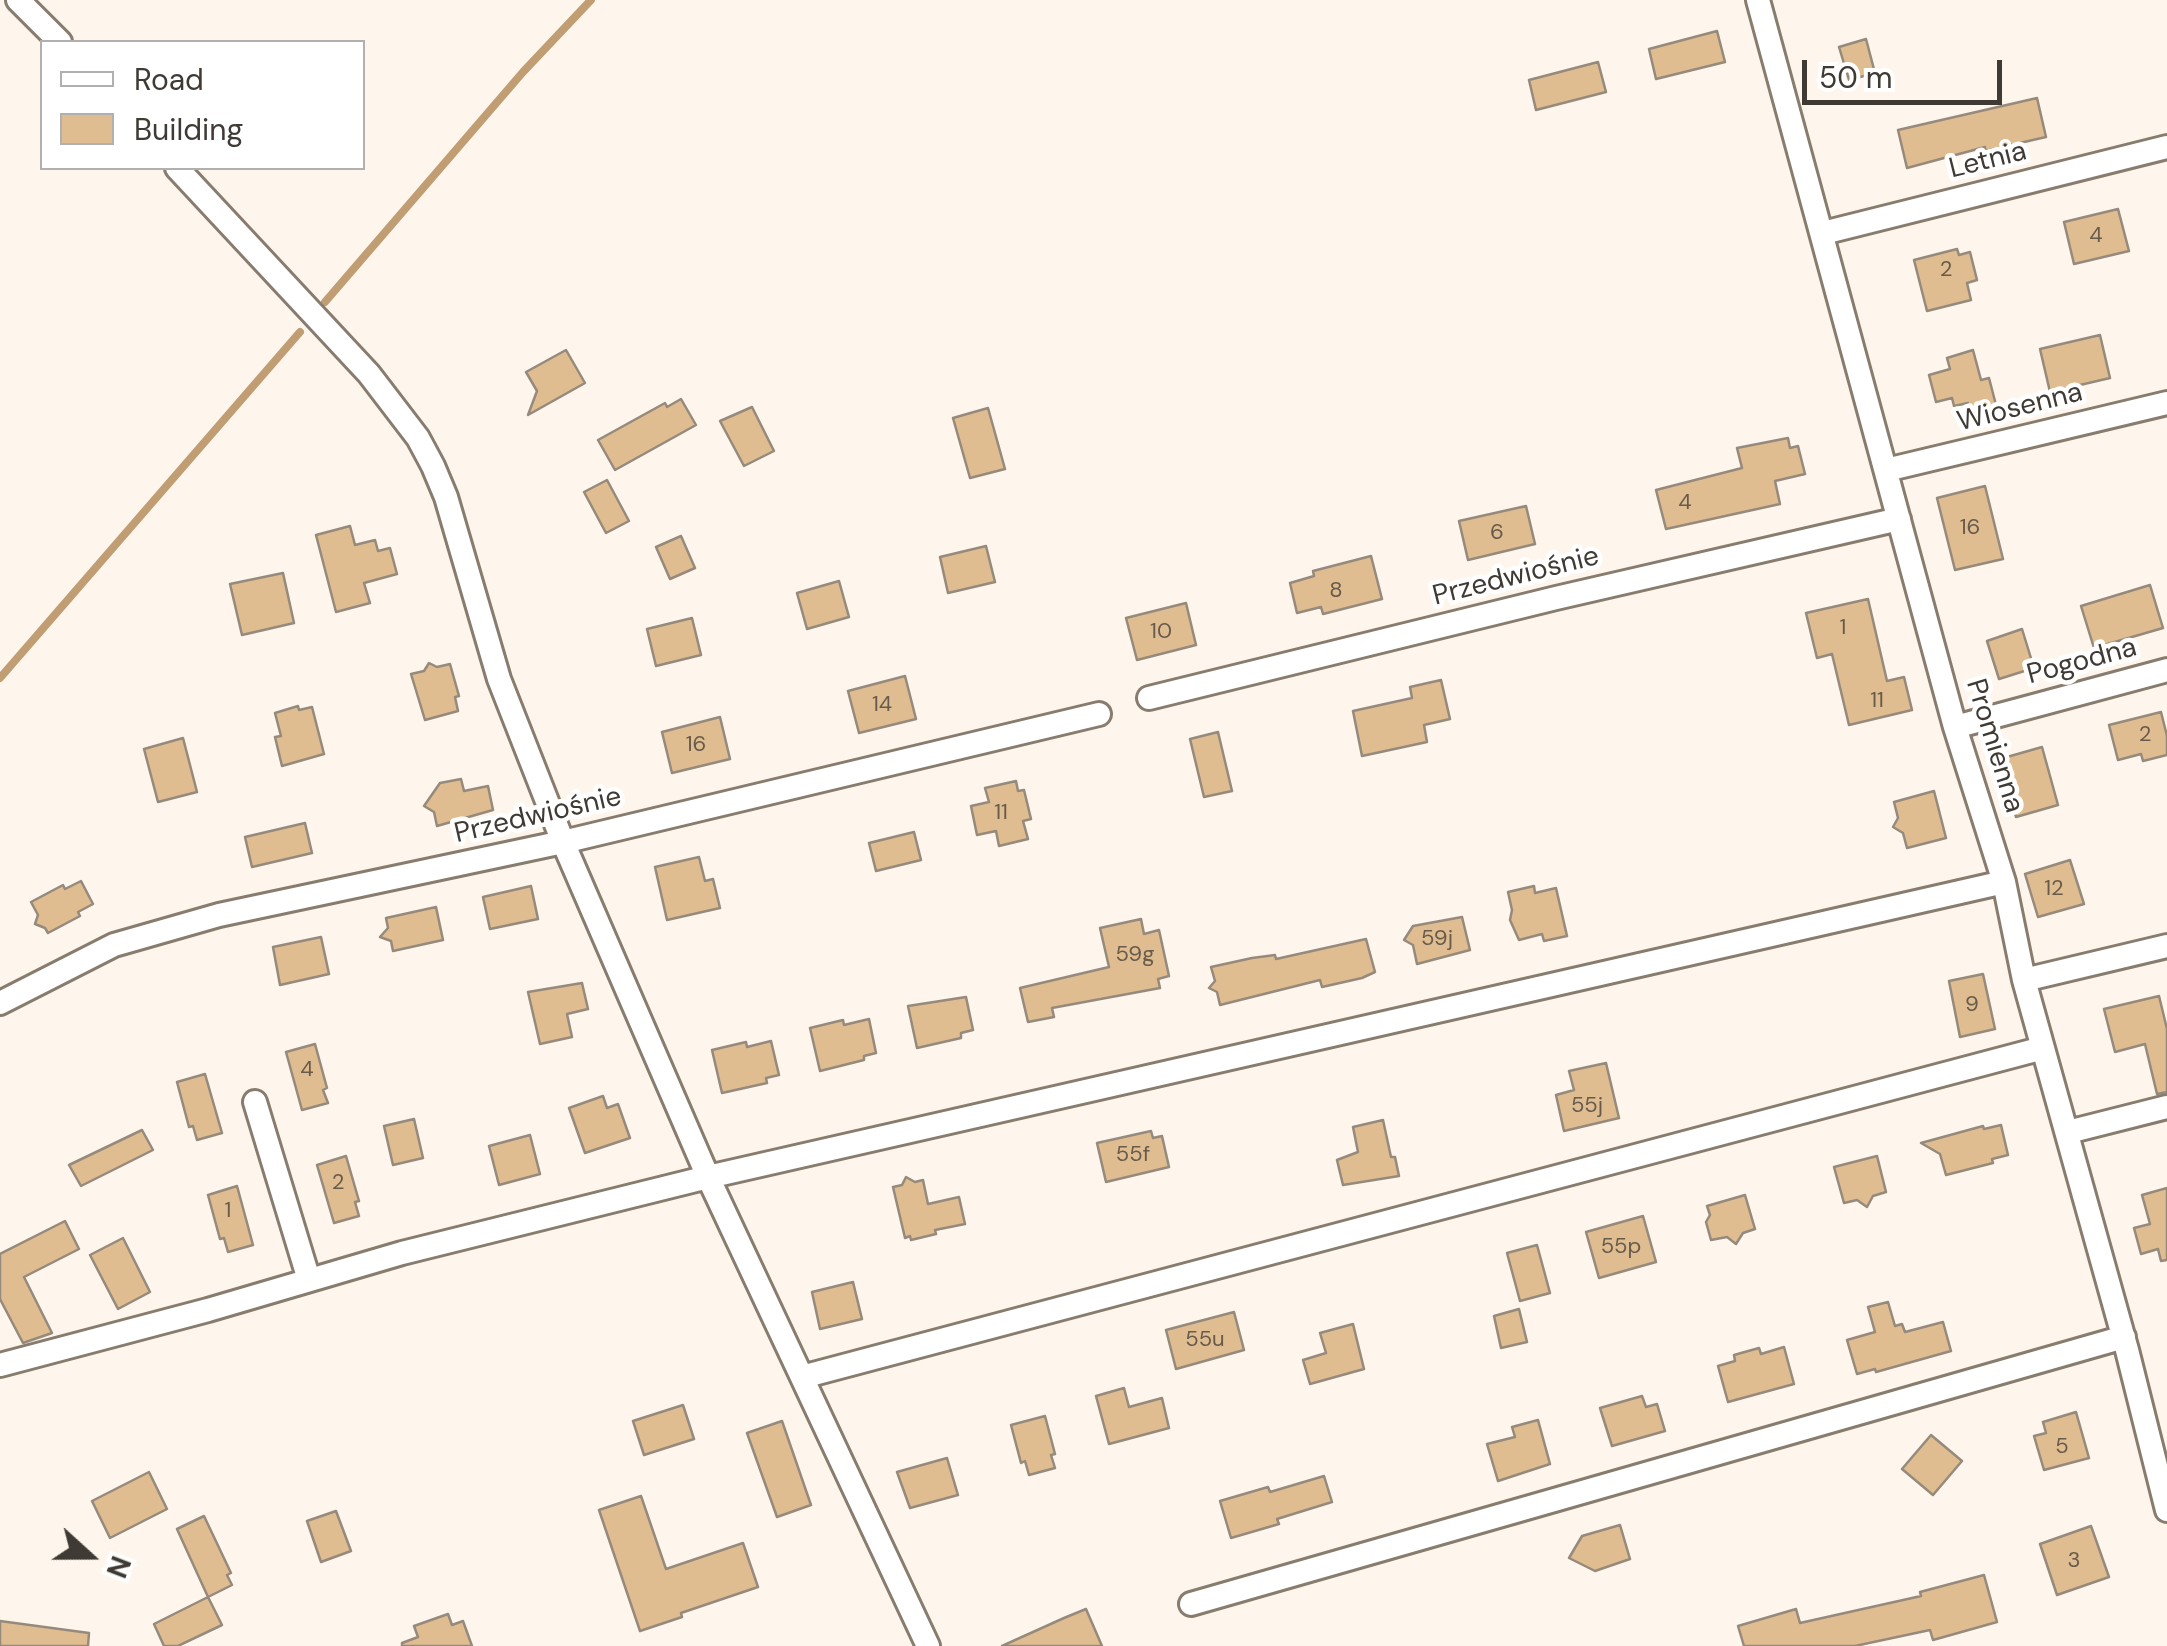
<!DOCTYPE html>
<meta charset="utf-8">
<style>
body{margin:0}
#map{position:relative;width:2167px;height:1646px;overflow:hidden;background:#fef6ec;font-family:"DM Sans",sans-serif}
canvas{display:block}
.legend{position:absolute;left:40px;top:40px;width:325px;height:130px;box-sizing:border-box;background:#fff;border:2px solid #b2b0ae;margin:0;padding:12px 18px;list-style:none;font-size:30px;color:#3f3a34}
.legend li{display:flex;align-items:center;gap:20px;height:50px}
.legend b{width:50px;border:2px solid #b2b0ae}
.north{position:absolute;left:40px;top:1506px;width:100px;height:100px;-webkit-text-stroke:8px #fff;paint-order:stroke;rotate:111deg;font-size:28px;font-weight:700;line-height:40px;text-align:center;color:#3f3a34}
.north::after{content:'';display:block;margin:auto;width:35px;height:45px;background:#3f3a34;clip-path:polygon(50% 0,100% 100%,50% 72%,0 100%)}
.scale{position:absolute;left:1802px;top:60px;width:200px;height:45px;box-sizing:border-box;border:5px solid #3f3a34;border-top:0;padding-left:12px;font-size:30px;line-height:35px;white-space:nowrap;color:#3f3a34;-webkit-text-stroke:8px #fff;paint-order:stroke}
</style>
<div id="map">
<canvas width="2167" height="1646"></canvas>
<ul class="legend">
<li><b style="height:12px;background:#fff"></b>Road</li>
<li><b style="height:28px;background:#e0bd91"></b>Building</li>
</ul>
<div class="north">N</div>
<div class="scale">50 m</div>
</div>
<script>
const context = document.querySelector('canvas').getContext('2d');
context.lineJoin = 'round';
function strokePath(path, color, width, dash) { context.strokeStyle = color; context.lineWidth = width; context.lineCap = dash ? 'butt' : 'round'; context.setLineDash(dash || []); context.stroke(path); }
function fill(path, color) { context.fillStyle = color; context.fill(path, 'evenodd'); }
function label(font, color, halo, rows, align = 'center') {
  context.font = font + ' "DM Sans",sans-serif'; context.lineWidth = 9; context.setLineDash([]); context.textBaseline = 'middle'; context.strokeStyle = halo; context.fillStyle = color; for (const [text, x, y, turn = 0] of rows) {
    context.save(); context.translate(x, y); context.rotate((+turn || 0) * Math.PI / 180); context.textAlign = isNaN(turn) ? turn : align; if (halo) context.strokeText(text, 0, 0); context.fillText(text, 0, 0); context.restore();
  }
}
strokePath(new Path2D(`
 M325 302 523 72 591 0
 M0 678 300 332`), '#c09d72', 8);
const building = new Path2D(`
 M1717 31 1725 62 1656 79 1649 49Z
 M1866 39 1875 73 1849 80 1839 47Z
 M1598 62 1606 92 1536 110 1529 80Z
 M2037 98 2046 137 1985 151V147L1907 168 1898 130Z
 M2118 209 2129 251 2074 264 2064 222Z
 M1957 249 1959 255 1970 252 1977 280 1967 283 1971 300 1927 311 1914 260Z
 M2100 335 2110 378 2050 392 2040 349Z
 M566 350 585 383 528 415 537 391 526 372Z
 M1973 350 1981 380 1989 378 1996 405 1970 412 1968 403 1954 406 1952 398 1936 402 1929 375 1950 369 1947 358Z
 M681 399 696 425 615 470 598 440 665 403 667 407Z
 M752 407 774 451 744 466 720 421Z
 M988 408 1005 469 970 478 953 418Z
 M1788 438 1790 448 1798 446 1805 474 1775 481 1780 504 1666 529 1656 490 1742 468 1737 448Z
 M607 480 629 521 606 533 584 492Z
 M1985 486 2003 559 1955 570 1937 498Z
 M1526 506 1535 544 1468 560 1459 521Z
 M350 526 355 545 375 540 378 551 390 548 397 574 364 583 370 603 336 612 316 535Z
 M681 536 695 568 670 579 656 547Z
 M986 546 995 582 948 593 940 557Z
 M1371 556 1382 599 1323 614 1321 607 1297 613 1290 583 1314 576 1313 571Z
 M283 573 294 623 242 635 230 584Z
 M839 581 849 617 807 629 797 593Z
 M2150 585 2163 628 2094 648 2081 606Z
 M1868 599 1887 681 1904 677 1912 710 1849 725 1832 654 1817 658 1806 613Z
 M1186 603 1196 645 1137 660 1126 618Z
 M692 618 701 655 656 666 647 629Z
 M2022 629 2034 668 1999 679 1987 641Z
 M429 663 437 667 450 664 459 696 455 697 458 711 425 720 411 674 424 671Z
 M905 676 916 719 859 733 848 691Z
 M1441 680 1450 719 1424 725 1427 742 1362 756 1353 711 1412 698 1410 687Z
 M298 706 299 710 312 707 324 754 282 766 275 737 281 736 275 713Z
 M2161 712 2167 736V755L2143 761 2141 754 2118 760 2109 725Z
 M720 717 730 759 672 773 662 732Z
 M1218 732 1232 791 1204 797 1190 739Z
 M183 738 197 792 158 802 144 749Z
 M2042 747 2058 805 2016 817 2000 759Z
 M461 779 464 791 488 786 493 810 437 826 434 812 424 806 440 783Z
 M1016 781 1018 791 1024 790 1031 819 1023 821 1028 839 999 846 996 831 977 835 971 806 989 802 985 788Z
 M1934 791 1946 838 1907 848 1903 833 1893 827 1898 818 1894 802Z
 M305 823 312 853 252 867 245 837Z
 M914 832 921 860 876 871 869 843Z
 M699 857 705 881 713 879 720 908 667 920 655 867Z
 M2070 860 2084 904 2038 917 2025 874Z
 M81 881 93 904 78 912 80 916 48 933 45 928 35 924 38 915 31 902 63 885 65 889Z
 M531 886 538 919 490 929 483 897Z
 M1534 886 1535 893 1556 888 1567 936 1544 941 1542 934 1519 940 1510 920 1512 910 1508 892Z
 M436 907 443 940 393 951 391 941 380 937 388 928 386 918Z
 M1462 917 1470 950 1417 964 1413 945 1404 940 1413 926Z
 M1141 919 1144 934 1159 930 1169 976 1158 979 1160 988 1052 1008 1054 1017 1028 1022 1020 988 1109 967 1100 928Z
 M321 937 329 974 280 985 273 947Z
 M1366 939 1375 972 1362 978 1322 987 1320 980 1220 1005 1217 992 1209 988 1215 981 1211 967 1252 958 1275 955 1276 959Z
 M1983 974 1995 1029 1960 1037 1949 981Z
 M582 983 588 1009 567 1014 572 1037 540 1044 528 992Z
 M2159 996 2167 1029V1092L2157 1094 2145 1044 2115 1052 2104 1009Z
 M966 997 973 1030 961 1033V1038L917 1048 908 1006Z
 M869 1019 876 1053 864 1056V1060L820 1071 810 1028 843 1020 844 1025Z
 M771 1041 779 1075 766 1078 767 1083 722 1093 712 1050 746 1042 747 1047Z
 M315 1044 327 1088 323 1090 328 1103 302 1110 286 1052Z
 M1606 1063 1619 1118 1564 1131 1556 1095 1574 1090 1569 1071Z
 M205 1074 222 1133 197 1140 193 1126 189 1127 177 1082Z
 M603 1096 607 1108 618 1104 630 1138 585 1153 569 1108Z
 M414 1119 423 1158 393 1165 384 1126Z
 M1383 1120 1391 1157H1395L1399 1176 1343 1185 1337 1160 1358 1152 1353 1127Z
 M2001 1125 2008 1155 1992 1159 1993 1163 1946 1175 1940 1154 1921 1143 1983 1126 1984 1129Z
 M142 1130 153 1150 81 1186 69 1165Z
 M1151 1131 1153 1138 1162 1136 1169 1167 1106 1182 1097 1143Z
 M530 1135 540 1174 499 1185 489 1146Z
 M346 1156 359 1201 355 1202 359 1216 334 1223 317 1165Z
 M1877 1156 1886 1192 1873 1196 1867 1207 1857 1200 1844 1203 1834 1167Z
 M906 1177 915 1182 923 1180 928 1204 959 1197 965 1224 935 1230 936 1234 911 1240 910 1236 905 1238 893 1187 902 1185Z
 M237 1186 253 1245 228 1252 224 1238 220 1239 208 1195Z
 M2167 1188V1260L2161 1261 2158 1249 2141 1254 2134 1228 2150 1224 2142 1195Z
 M1745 1195 1755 1229 1743 1233 1736 1244 1727 1237 1711 1240 1706 1222 1710 1215 1707 1206Z
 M1643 1216 1656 1262 1599 1278 1586 1232Z
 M65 1221 79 1249 24 1277 52 1333 23 1343 0 1299V1254Z
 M123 1238 150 1292 118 1309 90 1255Z
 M1537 1245 1550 1293 1520 1301 1507 1253Z
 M853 1282 862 1319 820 1329 812 1292Z
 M1888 1302 1895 1326 1902 1324 1905 1332 1943 1322 1951 1351 1876 1372 1875 1369 1857 1374 1847 1340 1875 1332 1868 1307Z
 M1519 1309 1527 1342 1501 1348 1494 1316Z
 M1234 1312 1244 1350 1176 1369 1166 1330Z
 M1353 1324 1364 1369 1310 1384 1303 1360 1326 1353 1320 1333Z
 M1784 1347 1794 1384 1728 1402 1718 1366 1735 1361 1734 1355 1759 1348 1761 1354Z
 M1124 1388 1129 1407 1162 1398 1169 1428 1109 1444 1096 1396Z
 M1642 1396 1646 1407 1657 1404 1665 1431 1612 1446 1600 1408Z
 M683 1405 694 1439 644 1455 633 1421Z
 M2076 1412 2089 1458 2044 1470 2034 1436 2046 1433 2043 1422Z
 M1045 1416 1055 1454 1051 1455 1055 1468 1029 1475 1025 1461 1021 1463 1011 1425Z
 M1538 1420 1550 1464 1498 1481 1487 1444 1515 1437 1512 1427Z
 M782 1421 811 1505 777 1517 747 1433Z
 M1931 1435 1962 1461 1933 1495 1902 1469Z
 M947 1458 958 1495 910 1508 897 1472Z
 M149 1472 167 1509 110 1538 92 1501Z
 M1324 1476 1332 1502 1277 1519 1279 1524 1231 1538 1220 1501 1268 1487 1270 1492Z
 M641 1496 666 1569 743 1543 758 1587 681 1613 682 1617 640 1631 599 1510Z
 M336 1511 351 1551 321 1562 307 1521Z
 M204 1516 231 1573 227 1575 232 1585 208 1597 177 1529Z
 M1620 1525 1630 1559 1595 1571 1569 1558 1582 1536Z
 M2091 1526 2109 1577 2057 1595 2040 1544Z
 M1984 1575 1997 1622 1933 1640 1930 1630 1855 1646H1744L1738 1626 1796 1609 1800 1623 1921 1596 1920 1592Z
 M208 1597 222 1625 178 1646H164L154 1624Z
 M1086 1609 1102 1646H1002L1064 1618Z
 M448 1614 452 1625 463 1621 472 1646H402V1643L418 1637 414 1626Z
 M0 1621 89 1633 88 1646H0Z`);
fill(building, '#e0bd91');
strokePath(building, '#968a7c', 2.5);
const street = new Path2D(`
 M18 0 60 42
 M1758 0 1955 727 2004 882 2024 980 2127 1350 2167 1510
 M177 168 369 374 418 438 433 466 446 497 499 679 563 842 708 1177 928 1646
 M1823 233 2167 147
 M1886 470 2167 403
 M1149 698 1556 598 1899 519
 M1955 727 2167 670
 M2024 980 2167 946
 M0 1003 114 945 219 915 563 842 1099 714
 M255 1102 309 1280
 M2068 1132 2167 1107
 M0 1365 208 1310 402 1253 708 1177 2004 882
 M802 1377 2043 1048
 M1191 1604 2124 1337`);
strokePath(street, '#887c6e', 28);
strokePath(street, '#fff', 22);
label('22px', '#675b4b', null, [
 ["4",2096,236],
 ["2",1946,270],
 ["4",1685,503],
 ["16",1970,528],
 ["6",1497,533],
 ["8",1336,591],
 ["1",1843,628],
 ["10",1161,632],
 ["11",1877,701],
 ["14",882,705],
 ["2",2145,735],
 ["16",696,745],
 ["11",1001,813],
 ["12",2054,889],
 ["59j",1437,939],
 ["59g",1135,955],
 ["9",1972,1005],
 ["4",307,1070],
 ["55j",1587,1106],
 ["55f",1133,1155],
 ["2",338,1183],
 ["1",228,1211],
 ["55p",1621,1247],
 ["55u",1205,1340],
 ["5",2062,1447],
 ["3",2074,1561]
]);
label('28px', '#3f3a34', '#fff', [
 ["Letnia",1988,161,-14],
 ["Wiosenna",2020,408,-14],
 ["Przedwiośnie",1516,577,-14],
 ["Pogodna",2082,662,-15],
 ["Promienna",1994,746,73],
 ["Przedwiośnie",538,816,-13]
]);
</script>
